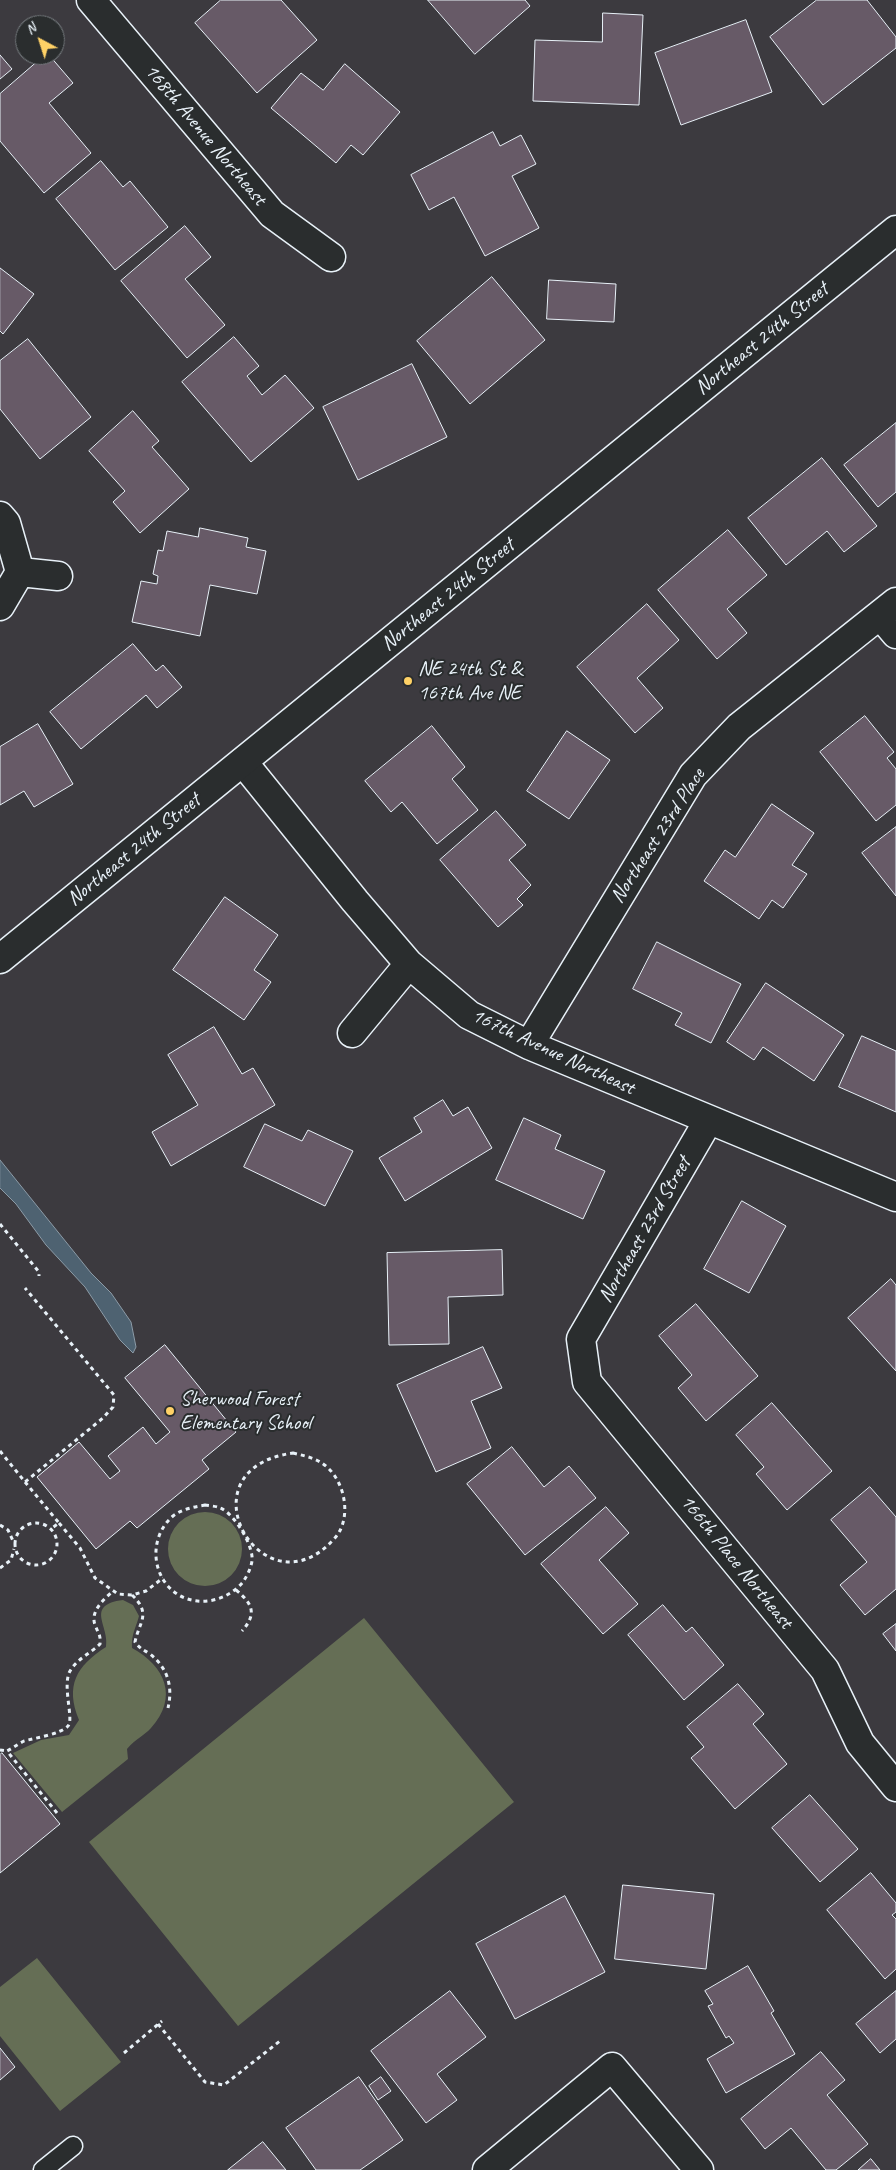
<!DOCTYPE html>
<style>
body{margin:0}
#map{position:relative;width:896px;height:2170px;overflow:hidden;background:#3c3a3f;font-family:Caveat,sans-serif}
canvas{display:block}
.north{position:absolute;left:15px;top:15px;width:50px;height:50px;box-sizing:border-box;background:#2a2d2e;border:1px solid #767b7f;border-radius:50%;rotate:320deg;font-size:14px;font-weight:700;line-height:20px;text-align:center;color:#e8f1f8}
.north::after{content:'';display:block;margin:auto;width:18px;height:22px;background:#ffd166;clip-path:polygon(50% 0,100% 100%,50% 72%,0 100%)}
</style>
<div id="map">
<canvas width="896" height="2170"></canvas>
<div class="north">N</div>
</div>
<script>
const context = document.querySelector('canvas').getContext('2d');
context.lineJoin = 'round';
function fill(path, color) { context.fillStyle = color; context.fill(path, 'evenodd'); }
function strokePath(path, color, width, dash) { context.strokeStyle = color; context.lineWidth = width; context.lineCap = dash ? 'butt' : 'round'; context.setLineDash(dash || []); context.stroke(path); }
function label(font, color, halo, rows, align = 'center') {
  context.font = font + ' Caveat,sans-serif'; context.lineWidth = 4; context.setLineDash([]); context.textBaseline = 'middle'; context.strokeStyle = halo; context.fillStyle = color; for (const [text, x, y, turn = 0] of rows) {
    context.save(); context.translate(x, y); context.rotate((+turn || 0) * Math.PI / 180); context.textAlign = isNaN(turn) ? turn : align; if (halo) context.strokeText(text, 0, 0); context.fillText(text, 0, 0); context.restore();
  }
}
fill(new Path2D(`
 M168 1549a37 37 0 1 1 74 0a37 37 0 1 1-74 0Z
 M123 1600 133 1605 139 1616C136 1628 131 1634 132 1648 165 1666 179 1697 151 1728 144 1736 136 1738 127 1749L128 1759 62 1812 13 1753 41 1740 69 1735 79 1720C65 1686 76 1666 106 1647 110 1626 84 1605 123 1600Z
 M364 1618 514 1802 238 2026 89 1842Z
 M37 1958 121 2062 60 2111 0 2036V1987Z`), '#656e55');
const water = new Path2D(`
 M0 1160 91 1273 111 1293 131 1322 136 1347 133 1353 120 1340 85 1287 46 1245 16 1204 0 1188Z`);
fill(water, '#4e6271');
strokePath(water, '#8c9ba7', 1);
const building = new Path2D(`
 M221 0H281L317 40 257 93 195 23Z
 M428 0H525L530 6 475 54Z
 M817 0H867L896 37V48L823 105 770 37Z
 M603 13 643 15 639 105 533 101 535 40 602 42Z
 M746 20 772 92 681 125 655 53Z
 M0 55 12 69 0 79Z
 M45 55H49L73 83 49 103 91 153 44 193 0 141V94Z
 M345 64 400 112 363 155 351 145 336 163 271 108 301 73 323 90Z
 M493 132 500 146 521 135 536 164 512 176 539 228 485 256 454 197 429 210 411 175Z
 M101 161 123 187 130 181 168 227 115 270 56 199Z
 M185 226 211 257 185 279 225 325 187 358 121 281Z
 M0 268 34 294 3 334 0 331Z
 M492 277 545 340 470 404 417 341Z
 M549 280 616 284 614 322 547 319Z
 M234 337 259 366 247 376 262 395 285 375 314 408 251 462 182 382Z
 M28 339 91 417 40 459 0 409V361Z
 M412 364 447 437 358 480 323 407Z
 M133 411 159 441 152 447 189 489 140 533 113 502 125 491 89 451Z
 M896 423V492L878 507 844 465Z
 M822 458 877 526 844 552 827 531 786 565 748 518Z
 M200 528 248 538 246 547 266 551 257 594 210 585 200 636 132 622 141 581 157 584 158 576 153 574 158 550 163 551 167 531 198 537Z
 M728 530 767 575 727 609 747 633 717 659 658 590Z
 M647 604 679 640 637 678 663 708 635 733 577 667Z
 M133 644 156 671 163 665 182 687 157 708 146 695 81 749 50 712Z
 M865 716 894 752 887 758 896 769V805L876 821 820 752Z
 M38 724 73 784 34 807 24 791 0 805V747Z
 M432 726 465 767 452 779 478 810 437 844 402 802 391 812 365 781Z
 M567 731 610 760 569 819 527 791Z
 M772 804 814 833 792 865 807 874 783 908 772 900 759 919 704 881 725 850 735 857Z
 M496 811 526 845 509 860 531 885 517 899 523 905 498 927 440 860Z
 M896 827V896L862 853Z
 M225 897 278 935 254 970 271 982 244 1020 173 970Z
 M657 942 741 984 711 1043 675 1025 682 1013 633 989Z
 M766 983 844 1035 814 1081 763 1047 754 1060 727 1042Z
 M214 1027 242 1074 253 1068 275 1105 171 1166 152 1132 198 1105 168 1055Z
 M862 1036 896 1051V1112L839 1087Z
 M443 1100 453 1116 468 1107 492 1148 405 1201 379 1158 422 1132 414 1118Z
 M524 1118 561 1135 555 1149 605 1171 583 1219 496 1180Z
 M265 1124 302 1141 308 1130 353 1151 325 1206 244 1167Z
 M742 1201 786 1226 749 1293 704 1269Z
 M502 1250 503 1295 448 1297 449 1344 389 1345 387 1253Z
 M891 1279 896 1285V1371L848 1318Z
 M696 1304 758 1376 706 1421 678 1388 692 1375 659 1336Z
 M165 1345 236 1432 202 1460 209 1469 137 1528 130 1521 96 1549 37 1477 79 1442 110 1479 120 1471 108 1456 143 1427 156 1444 170 1432 125 1378Z
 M483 1347 502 1388 471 1401 491 1448 436 1472 397 1385Z
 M772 1403 832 1471 787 1510 756 1474 764 1467 736 1435Z
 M512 1447 544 1487 569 1466 596 1498 525 1555 467 1484Z
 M870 1487 896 1517V1589L865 1615 840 1585 867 1562 831 1520Z
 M606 1507 629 1533 599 1560 638 1604 603 1634 541 1564Z
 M663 1605 686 1632 692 1627 724 1665 684 1700 628 1635Z
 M896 1624V1651L883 1634Z
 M738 1684 764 1714 753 1724 787 1764 735 1809 691 1758 704 1747 687 1727Z
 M2 1753 60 1824 0 1873V1755Z
 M810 1795 858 1849 820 1882 772 1828Z
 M871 1873 896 1903V1912L892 1915 896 1919V1969L885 1979 827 1910Z
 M623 1885 714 1894 706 1969 615 1959Z
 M565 1896 605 1972 515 2019 476 1944Z
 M748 1966 774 2011 771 2013 795 2054 726 2093 707 2059 734 2043 729 2036 726 2038 708 2006 713 2004 705 1991Z
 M450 1991 486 2037 437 2074 457 2100 426 2123 371 2051Z
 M896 1991V2039L880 2053 856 2024Z
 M0 2048 15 2067 0 2080Z
 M821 2052 845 2080 827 2095 868 2144 836 2170H826L791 2128 765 2149 741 2119Z
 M359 2077 403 2140 360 2170H316L286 2128Z
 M381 2077 391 2091 378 2100 369 2086Z
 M263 2142 286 2170H228Z
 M871 2159 880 2170H858L868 2161Z`);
fill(building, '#675a67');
strokePath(building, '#e8f1f8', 1);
const service = new Path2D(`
 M43 2170 73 2146`);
const minor = new Path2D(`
 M91 0 272 214 331 257
 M0 516 6 523 20 572
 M20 572 58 576
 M0 606 20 572
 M880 615 896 634
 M243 762 355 901 409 964 469 1015 529 1045 896 1197
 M352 1033 409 964
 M529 1045 693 775 739 727 896 602
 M708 1121 581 1339 587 1382 825 1670 860 1743 896 1787
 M487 2170 612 2067 699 2170`);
const secondary = new Path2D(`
 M0 959 896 230`);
strokePath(service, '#e8f1f8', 21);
strokePath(minor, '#e8f1f8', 31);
strokePath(secondary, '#e8f1f8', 31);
strokePath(new Path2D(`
 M0 1224 39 1272V1276
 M0 1451 25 1482 103 1418 113 1407 114 1395 25 1288
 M293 1453C305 1456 317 1458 327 1467 346 1484 352 1520 334 1539 263 1618 177 1469 293 1453Z
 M25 1482 59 1523 52 1528
 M205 1505C210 1506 216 1506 220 1508 234 1513 254 1546 252 1561 251 1568 247 1576 243 1582 224 1605 187 1609 167 1585 150 1564 153 1533 173 1516 182 1509 194 1507 205 1505Z
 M15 1544a21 21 0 1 1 42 0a21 21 0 1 1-42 0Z
 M59 1523 80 1548 95 1578 118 1594 132 1595 146 1591 163 1578
 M0 1525 8 1530 14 1543
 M0 1568 11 1560 14 1549
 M236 1590C253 1604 257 1614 242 1631
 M132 1595C152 1614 139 1622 135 1642 140 1649 144 1650 150 1654 168 1668 173 1687 168 1708
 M0 1750 7 1751
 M57 1813 7 1751C13 1748 18 1744 24 1741 35 1738 61 1734 68 1726 74 1720 63 1689 69 1673 75 1660 91 1653 100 1644 101 1635 98 1633 95 1625 90 1611 104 1599 113 1591
 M158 2024 205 2082 224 2085 280 2041
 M124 2053 162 2021`), '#e8f1f8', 3, [4, 4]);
strokePath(service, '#2a2d2e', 18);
strokePath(minor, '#2a2d2e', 28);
strokePath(secondary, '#2a2d2e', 28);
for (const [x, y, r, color] of [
 [408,681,5,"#ffd166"],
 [170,1411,5,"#ffd166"]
]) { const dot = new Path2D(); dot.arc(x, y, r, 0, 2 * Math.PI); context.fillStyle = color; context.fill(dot); strokePath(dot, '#2a2d2e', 2); }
label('21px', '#e8f1f8', '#2a2d2e', [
 ["168th Avenue Northeast",205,135,50],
 ["Northeast 24th Street",762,339,-39],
 ["Northeast 24th Street",448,595,-39],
 ["Northeast 23rd Place",658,836,-57],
 ["Northeast 24th Street",134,850,-39],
 ["167th Avenue Northeast",553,1052,25],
 ["Northeast 23rd Street",645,1230,-60],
 ["166th Place Northeast",736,1562,51]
]);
label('21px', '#e8f1f8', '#2a2d2e', [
 ["NE 24th St &",418,669],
 ["167th Ave NE",418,693],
 ["Sherwood Forest",180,1399],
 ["Elementary School",180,1423]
], 'left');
</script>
